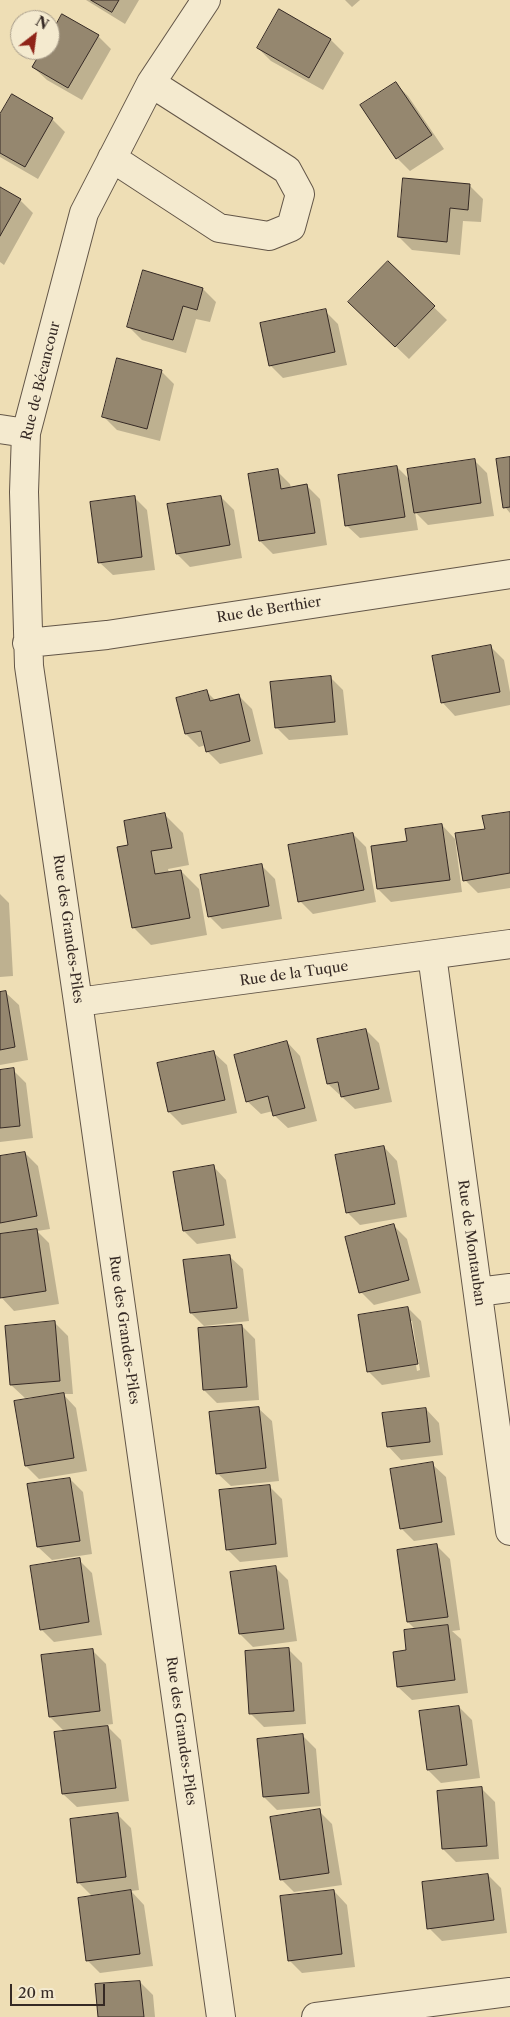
<!DOCTYPE html>
<meta charset="utf-8">
<style>
body{margin:0}
#map{position:relative;width:510px;height:2017px;overflow:hidden;background:#eedeb5;font-family:"Libre Caslon Text",serif}
canvas{display:block}
.north{position:absolute;left:10px;top:10px;width:50px;height:50px;box-sizing:border-box;background:#f4eacf;border:1px solid #a89d8b;border-radius:50%;rotate:30deg;font-size:14px;font-weight:700;line-height:20px;text-align:center;color:#352924}
.north::after{content:'';display:block;margin:auto;width:18px;height:22px;background:#8f2418;clip-path:polygon(50% 0,100% 100%,50% 72%,0 100%)}
.scale{position:absolute;left:10px;top:1984px;width:95px;height:22px;box-sizing:border-box;border:2px solid #352924;border-top:0;padding-left:6px;font-size:15px;line-height:18px;white-space:nowrap;color:#352924;-webkit-text-stroke:4px #f4eacf;paint-order:stroke}
</style>
<div id="map">
<canvas width="510" height="2017"></canvas>
<div class="north">N</div>
<div class="scale">20 m</div>
</div>
<script>
const context = document.querySelector('canvas').getContext('2d');
context.lineJoin = 'round';
function fill(path, color) { context.fillStyle = color; context.fill(path, 'evenodd'); }
function strokePath(path, color, width, dash) { context.strokeStyle = color; context.lineWidth = width; context.lineCap = dash ? 'butt' : 'round'; context.setLineDash(dash || []); context.stroke(path); }
function label(font, color, halo, rows, align = 'center') {
  context.font = font + ' "Libre Caslon Text",serif'; context.lineWidth = 4.5; context.setLineDash([]); context.textBaseline = 'middle'; context.strokeStyle = halo; context.fillStyle = color; for (const [text, x, y, turn = 0] of rows) {
    context.save(); context.translate(x, y); context.rotate((+turn || 0) * Math.PI / 180); context.textAlign = isNaN(turn) ? turn : align; if (halo) context.strokeText(text, 0, 0); context.fillText(text, 0, 0); context.restore();
  }
}
fill(new Path2D(`
 M86 0H139L125 24Z
 M345 0H360L352 7Z
 M279 11 331 40 344 53 323 90 271 61 258 48Z
 M98 36 111 49 82 100 47 80 33 67 43 50H50V38Z
 M395 83 408 96 444 149 410 171 397 158Z
 M0 117 52 119 65 132 38 179 0 157Z
 M470 186 483 199 481 222 463 221 460 255 412 250 399 237Z
 M0 189 20 200 33 213 4 265 0 262Z
 M388 263 447 320 409 359 363 315Z
 M203 289 216 302 210 322 196 319 186 353 142 340 129 327Z
 M325 311 338 324 347 365 283 378 270 365Z
 M161 371 174 384 160 441 117 430 104 417Z
 M510 459V513L505 507Z
 M474 460 487 473 494 516 428 525 415 512 418 530 360 538 346 525 397 467 411 481Z
 M277 471 290 484 291 488 307 486 320 499 327 545 273 554 260 541Z
 M134 497 147 510 155 570 113 575 99 562Z
 M221 497 234 510 242 558 190 567 177 554Z
 M491 647 504 660 510 692V705L455 716 442 702Z
 M330 677 343 690 348 735 289 740 276 727Z
 M207 692 216 701 239 696 252 709 263 754 220 764 207 751 206 745 199 747 186 734Z
 M510 813V888L478 893 465 880 486 830Z
 M165 815 183 833 189 865 168 869 169 873 181 871 199 889 207 935 151 945 133 927 130 846Z
 M442 825 455 839 462 892 391 902 378 889 408 842Z
 M353 834 366 847 376 902 313 914 300 901Z
 M262 866 275 879 282 919 222 929 209 916Z
 M0 894 9 903 13 976 0 977Z
 M5 992 19 1005 28 1060 0 1065V993Z
 M366 1030 379 1043 392 1102 355 1109 328 1084Z
 M287 1042 300 1056 317 1121 288 1128 274 1115 273 1111 261 1114 247 1101Z
 M213 1052 227 1065 237 1113 182 1125 169 1112Z
 M13 1070 26 1083 33 1138 0 1142V1071Z
 M384 1147 397 1161 407 1217 360 1225 347 1212Z
 M25 1153 38 1166 50 1229 37 1231 49 1243 59 1304 14 1311 1 1297 0 1289V1157Z
 M213 1166 226 1180 236 1238 197 1244 184 1231Z
 M393 1225 407 1239 421 1293 374 1305 361 1292Z
 M229 1256 243 1269 249 1321 204 1326 191 1313Z
 M408 1308 421 1321 430 1377 382 1385 369 1372ZM409 1321H412L420 1370 417 1371Z
 M54 1322 68 1336 73 1394H63L76 1408 87 1471 39 1479 26 1466 34 1397 25 1398 11 1385Z
 M242 1326 255 1339 259 1400 217 1403 204 1390Z
 M258 1408 272 1421 279 1481 231 1486 217 1473Z
 M426 1409 439 1423 443 1455 401 1460 388 1446Z
 M432 1464 446 1477 455 1535 414 1541 401 1528Z
 M70 1479 83 1492 92 1554 52 1560 38 1547Z
 M269 1486 282 1499 288 1557 240 1562 227 1549Z
 M437 1546 450 1559 460 1630 452 1631 461 1639 468 1693 412 1700 398 1687 416 1630 408 1622 399 1551Z
 M79 1560 92 1573 102 1635 54 1642 41 1629Z
 M275 1567 288 1580 297 1641 253 1647 240 1634Z
 M289 1650 302 1663 306 1724 264 1727 251 1714Z
 M93 1651 106 1664 113 1724 106 1725 121 1740 129 1801 77 1807 63 1794 55 1733 65 1732 50 1717Z
 M459 1707 472 1720 480 1778 441 1783 428 1770Z
 M303 1736 316 1749 321 1806 277 1810 264 1797Z
 M482 1789 495 1802 499 1859 456 1862 443 1849Z
 M319 1811 332 1824 342 1885 294 1892 281 1879Z
 M118 1815 131 1828 139 1890 131 1891 144 1905 153 1966 100 1973 87 1960 93 1897 79 1883 71 1820Z
 M488 1875 501 1888 507 1933 442 1941 429 1928Z
 M334 1891 347 1905 355 1967 302 1973 289 1960Z
 M140 1982 153 1995 155 2017H99Z`), '#0003');
const building = new Path2D(`
 M91 0H119L112 12Z
 M279 9 331 39 309 78 257 48Z
 M62 14 99 35 68 88 32 67 42 50H50V36Z
 M396 82 432 135 396 159 360 105Z
 M12 94 53 118 25 167 0 153V114Z
 M403 178 470 184 468 210 450 208 447 242 398 237Z
 M0 187 21 199 0 236Z
 M388 261 435 306 395 347 348 302Z
 M143 270 203 288 197 310 183 306 173 340 127 327Z
 M326 309 335 352 269 366 260 323Z
 M117 358 162 370 147 429 102 417Z
 M510 457V507L503 508 496 459Z
 M475 459 481 503 414 513 407 469Z
 M397 466 405 517 345 526 338 475Z
 M278 469 281 489 307 484 315 533 259 541 248 474Z
 M135 496 142 557 98 563 90 502Z
 M221 496 230 545 176 554 167 504Z
 M491 645 500 692 441 703 432 656Z
 M331 676 335 722 275 728 270 682Z
 M207 690 210 701 239 694 250 741 206 752 201 731 185 734 176 698Z
 M510 812V873L463 881 455 833 485 829 482 816Z
 M165 813 172 848 151 851 155 874 181 870 190 918 132 928 117 847 128 845 124 821Z
 M442 824 450 880 377 889 371 846 407 841 405 829Z
 M353 833 364 890 298 902 288 845Z
 M262 864 269 906 208 917 200 875Z
 M6 991 15 1047 0 1050V992Z
 M366 1029 379 1089 341 1097 338 1082 327 1084 317 1039Z
 M287 1041 305 1108 273 1116 268 1096 246 1102 234 1055Z
 M214 1051 225 1100 168 1112 157 1063Z
 M14 1068 20 1126 0 1128V1070Z
 M384 1146 395 1204 346 1213 335 1155Z
 M25 1152 37 1216 0 1223V1156Z
 M214 1165 224 1225 183 1231 173 1172Z
 M394 1224 409 1280 359 1293 345 1237Z
 M37 1229 46 1291 0 1298V1234Z
 M230 1255 237 1308 190 1313 183 1260Z
 M408 1307 418 1364 367 1372 358 1315Z
 M55 1321 60 1381 10 1385 5 1326Z
 M242 1325 247 1387 203 1390 198 1328Z
 M64 1393 74 1458 25 1466 14 1401Z
 M259 1407 266 1468 216 1474 209 1412Z
 M426 1408 430 1442 387 1447 382 1413Z
 M433 1462 442 1522 400 1529 390 1469Z
 M70 1478 80 1541 37 1547 27 1484Z
 M270 1485 276 1544 226 1550 219 1490Z
 M437 1544 448 1617 407 1622 397 1550Z
 M80 1558 89 1622 40 1630 30 1566Z
 M276 1566 284 1629 239 1634 230 1572Z
 M448 1625 455 1680 397 1687 393 1652 406 1650 404 1630Z
 M289 1648 294 1711 249 1714 245 1651Z
 M93 1649 100 1711 49 1717 41 1655Z
 M459 1706 467 1765 427 1770 419 1711Z
 M108 1726 116 1788 62 1794 54 1732Z
 M303 1734 309 1793 263 1797 257 1739Z
 M482 1787 487 1846 442 1849 437 1791Z
 M320 1809 329 1873 280 1880 270 1817Z
 M118 1813 126 1877 77 1883 70 1819Z
 M488 1874 494 1920 427 1929 422 1882Z
 M131 1890 140 1954 86 1961 78 1898Z
 M334 1890 342 1954 288 1961 280 1896Z
 M140 1981 144 2017H98L95 1984Z`);
fill(building, '#95876f');
strokePath(building, '#352924', 1);
const minor = new Path2D(`
 M206 0 151 83 84 213 26 433 24 492 29 666 78 1002 221 2017
 M112 158 219 228 269 236 291 227 300 194 287 170 151 83
 M0 429 26 433
 M27 643 107 635 510 574
 M432 955 510 1531
 M78 1002 510 944
 M478 1292 510 1288
 M316 2017 510 1992`);
strokePath(minor, '#635648', 30);
strokePath(minor, '#f4eacf', 28);
label('14px', '#352924', '#f4eacf', [
 ["Rue de Bécancour",41,381,-76],
 ["Rue de Berthier",269,610,-9],
 ["Rue des Grandes-Piles",68,929,82],
 ["Rue de la Tuque",294,974,-8],
 ["Rue de Montauban",471,1243,82],
 ["Rue des Grandes-Piles",124,1330,82],
 ["Rue des Grandes-Piles",181,1731,82]
]);
</script>
